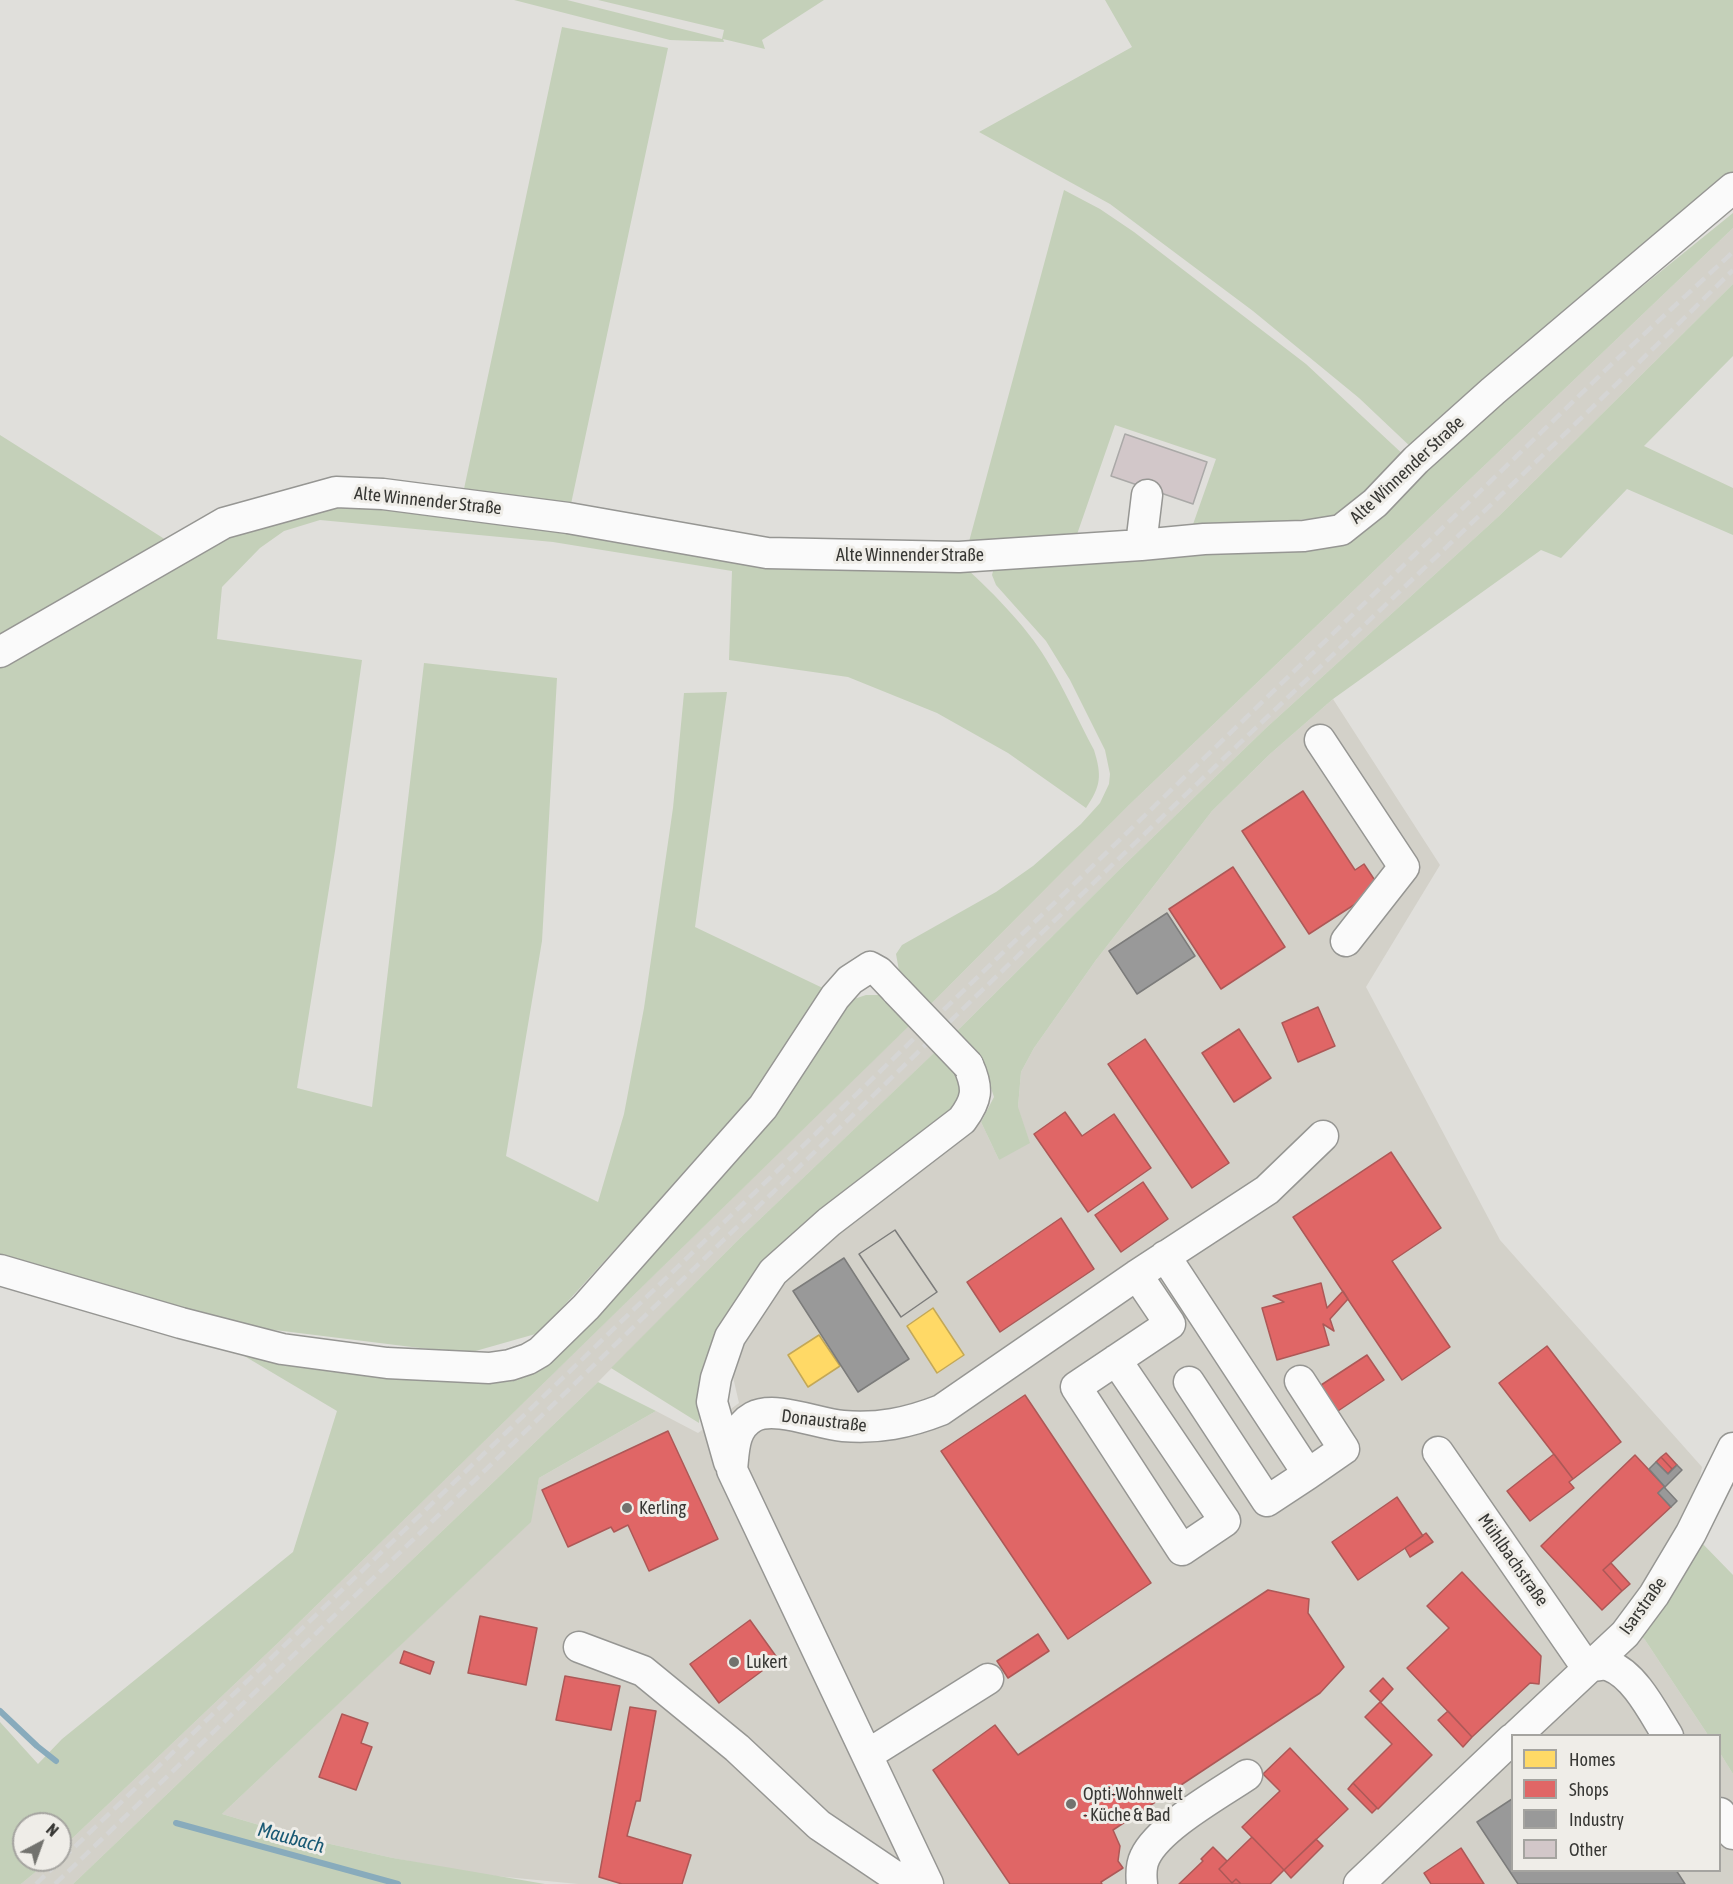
<!DOCTYPE html>
<meta charset="utf-8">
<style>
body{margin:0}
#map{position:relative;width:1733px;height:1884px;overflow:hidden;background:#e0dfdb;font-family:"Asap Condensed",sans-serif}
canvas{display:block}
.legend{position:absolute;left:1511px;top:1734px;width:210px;height:138px;box-sizing:border-box;background:#efede8;border:2px solid #a5a4a0;margin:0;padding:8px 10px;list-style:none;font-size:18px;color:#373734}
.legend li{display:flex;align-items:center;gap:12px;height:30px}
.legend b{width:30px;border:2px solid #a5a4a0}
.north{position:absolute;left:12px;top:1812px;width:60px;height:60px;box-sizing:border-box;background:#efede8;border:2px solid #a5a4a0;border-radius:50%;rotate:41deg;font-size:16px;font-weight:700;line-height:24px;text-align:center;color:#373734}
.north::after{content:'';display:block;margin:auto;width:21px;height:27px;background:#72726e;clip-path:polygon(50% 0,100% 100%,50% 72%,0 100%)}
</style>
<div id="map">
<canvas width="1733" height="1884"></canvas>
<ul class="legend">
<li><b style="height:16px;background:#ffd966"></b>Homes</li>
<li><b style="height:16px;background:#e06666"></b>Shops</li>
<li><b style="height:16px;background:#999"></b>Industry</li>
<li><b style="height:16px;background:#d2c7c9"></b>Other</li>
</ul>
<div class="north">N</div>
</div>
<script>
const context = document.querySelector('canvas').getContext('2d');
context.lineJoin = 'round';
function fill(path, color) { context.fillStyle = color; context.fill(path, 'evenodd'); }
function strokePath(path, color, width, dash) { context.strokeStyle = color; context.lineWidth = width; context.lineCap = dash ? 'butt' : 'round'; context.setLineDash(dash || []); context.stroke(path); }
function label(font, color, halo, rows, align = 'center') {
  context.font = font + ' "Asap Condensed",sans-serif'; context.lineWidth = 6; context.setLineDash([]); context.textBaseline = 'middle'; context.strokeStyle = halo; context.fillStyle = color; for (const [text, x, y, turn = 0] of rows) {
    context.save(); context.translate(x, y); context.rotate((+turn || 0) * Math.PI / 180); context.textAlign = isNaN(turn) ? turn : align; if (halo) context.strokeText(text, 0, 0); context.fillText(text, 0, 0); context.restore();
  }
}
fill(new Path2D(`
 M1733 228V284L1499 516 1266 728 1120 869 955 1033 736 1242 598 1382 73 1884H21L50 1860H60V1850L280 1641 929 1006 1129 805Z
 M1333 699 1440 865 1366 987 1500 1240 1702 1467 1696 1496 1666 1550 1621 1618 1645 1640 1708 1735 1512 1736V1870H1720V1753L1733 1774V1884H1380L1410 1857 1394 1841 1348 1884H941L885 1761 859 1776 914 1884H578L475 1874 393 1858 303 1838 222 1814 530 1522 539 1478 656 1411 698 1433 739 1403 730 1364 784 1273 875 1196 981 1122 999 1160 1018 1107 1021 1072 1034 1048 1096 960 1212 811 1270 754Z`), '#d3d1c9');
fill(new Path2D(`
 M514 0H567L722 39 724 30 598 0H824L762 40 765 49 723 39 724 42 670 40Z
 M1105 0H1733V178L1414 450 1359 398 1253 311 1110 204 979 132 1132 47Z
 M562 27 668 48 568 518 461 503Z
 M1064 190 1100 209 1134 232 1306 364 1407 458 1366 498 1330 517 1191 530 1216 459 1115 425 1074 543 967 549Z
 M1733 213V228L1129 805 929 1006 900 976 896 954 902 945 996 892 1033 866 1081 824 1100 803 1109 784 1110 774 1105 750 1070 680 1046 641 996 585 992 575 995 564 1346 543 1428 460Z
 M1733 284V356L1644 446 1733 488V535L1627 489 1561 558 1541 550 1333 699 1270 754 1212 811 1096 960 1034 1048 1021 1072 1018 1107 1030 1143 999 1160 981 1122 994 1097 985 1070 955 1033 1120 869 1266 728 1499 516Z
 M0 435 174 545 0 641Z
 M336 498 959 562C987 586 1028 628 1046 659 1064 688 1078 720 1094 750 1102 776 1101 786 1086 808L1008 753 937 713 848 677 729 660 732 571 553 542 320 520 284 531 260 548 222 587 217 639 362 660 335 851 297 1088 372 1107 424 663 557 678 542 941 506 1156 598 1202 624 1114 644 1008 673 808 684 693 727 692 695 927 829 991 755 1096 649 1224 639 1223 539 1333 472 1352 420 1348 210 1322 0 1259V661L104 599 261 522Z
 M866 995H882L910 1025 280 1641 60 1850V1824H24V1860H50L21 1884H0V1722L38 1764 62 1739 293 1552 337 1411 219 1341 523 1374 842 1003Z
 M937 1050 964 1084 953 1113 764 1267 700 1407 699 1423 611 1368 736 1242Z
 M598 1382 656 1411 539 1478 531 1522 222 1814 303 1838 393 1858 545 1884H73Z
 M1700 1541 1733 1575V1774L1720 1753V1736L1708 1735 1645 1640 1639 1634Z`), '#c4d0b9');
const homes = new Path2D(`
 M933 1308 964 1355 937 1373 907 1326Z
 M819 1335 840 1366 808 1387 788 1355Z`);
fill(homes, '#ffd966');
strokePath(homes, '#c3a857', 1.5);
const shops = new Path2D(`
 M1303 791 1355 870 1364 864 1380 888 1309 934 1242 831Z
 M1233 867 1285 947 1221 989 1169 909Z
 M1318 1007 1335 1046 1298 1062 1282 1023Z
 M1239 1029 1271 1078 1234 1102 1202 1053Z
 M1145 1039 1229 1163 1192 1188 1108 1064Z
 M1065 1112 1082 1136 1114 1114 1151 1168 1088 1212 1034 1134Z
 M1391 1152 1441 1228 1392 1261 1450 1347 1402 1380 1293 1217Z
 M1143 1182 1168 1219 1121 1252 1095 1215Z
 M1061 1218 1094 1269 1000 1332 967 1282Z
 M1321 1283 1327 1308 1343 1291 1348 1299 1330 1319 1334 1331 1323 1324 1329 1345 1277 1360 1262 1308 1284 1302 1273 1296Z
 M1547 1346 1621 1442 1573 1479 1499 1383Z
 M1367 1355 1384 1380 1332 1415 1315 1389Z
 M1025 1395 1151 1583 1068 1639 941 1451Z
 M668 1431 718 1539 649 1571 628 1525 614 1532 611 1527 568 1547 542 1490Z
 M1666 1453 1677 1465 1672 1469 1661 1457Z
 M1554 1454 1573 1479 1569 1482 1574 1488 1530 1521 1507 1491Z
 M1635 1455 1665 1487 1658 1493 1671 1507 1603 1570 1622 1591 1602 1610 1541 1546Z
 M1661 1457 1672 1469 1668 1474 1656 1462Z
 M1397 1497 1423 1536 1358 1580 1332 1542Z
 M1426 1533 1433 1542 1410 1557 1405 1548Z
 M1611 1563 1630 1584 1622 1591 1603 1570Z
 M1462 1572 1541 1656 1539 1684 1530 1683 1472 1737 1407 1668 1449 1628 1427 1606Z
 M1268 1590 1309 1599 1308 1613 1344 1667 1320 1693 1113 1830 1120 1846 1118 1861 1123 1868 1101 1882 1102 1884H1010L933 1770 995 1725 1018 1755Z
 M480 1616 537 1628 526 1685 468 1673Z
 M750 1620 778 1659 719 1703 690 1664Z
 M1038 1634 1049 1651 1008 1678 997 1661Z
 M404 1651 434 1662 430 1674 400 1663Z
 M565 1676 620 1686 611 1730 556 1720Z
 M1383 1678 1393 1689 1381 1702 1370 1691Z
 M1380 1702 1432 1755 1378 1809 1353 1783 1392 1744 1365 1717Z
 M630 1707 656 1711 640 1801H636L627 1836 691 1855 682 1884H622L599 1877Z
 M1448 1711 1472 1737 1463 1747 1438 1720Z
 M342 1714 368 1723 361 1743 372 1747 356 1790 319 1777Z
 M1290 1748 1348 1809 1284 1870 1242 1827 1280 1791 1263 1774Z
 M1353 1783 1377 1808 1372 1813 1348 1789Z
 M1252 1837 1284 1870 1270 1884H1241L1236 1879 1232 1883 1219 1869Z
 M1316 1839 1323 1846 1291 1878 1284 1870Z
 M1213 1847 1227 1861 1219 1869 1232 1883 1236 1879 1241 1884H1179L1203 1861 1201 1859Z
 M1461 1848 1484 1884H1431L1424 1873Z`);
fill(shops, '#e06666');
strokePath(shops, '#ad5857', 1.5);
const industry = new Path2D(`
 M1167 913 1195 956 1137 994 1109 951Z
 M895 1230 937 1292 901 1317 859 1254Z
 M895 1230 937 1292 901 1317 859 1254Z
 M844 1258 909 1359 858 1392 793 1291Z
 M1656 1462 1668 1474 1677 1465 1682 1470 1665 1487 1649 1469Z
 M1664 1487 1677 1501 1671 1507 1658 1493Z
 M1512 1799V1870H1676L1685 1884H1518L1477 1822Z`);
fill(industry, '#999');
strokePath(industry, '#7c7c7b', 1.5);
strokePath(new Path2D(`
 M0 1711 37 1746 56 1761
 M176 1823 398 1884`), '#88abbc', 6);
const building = new Path2D(`
 M1125 434 1207 462 1193 504 1111 476Z`);
fill(building, '#d2c7c9');
strokePath(building, '#aaa9a7', 1.5);
const minor = new Path2D(`
 M1141 545 1147 495
 M0 652 224 523 336 492 383 494 568 518 767 553 959 557 1141 545 1204 539 1304 536 1341 530 1375 503 1416 460 1493 391 1733 188
 M1320 740 1404 867 1346 941
 M1165 1256 1308 1474 1267 1501 1189 1382
 M0 1270 181 1323 282 1349 387 1363 489 1368 510 1365 528 1359 540 1352 586 1307 763 1107 835 997 850 980 870 967 879 972 897 991
 M1116 1360 1225 1521 1182 1550 1076 1387 1170 1324 1137 1275
 M1300 1381 1344 1449 1308 1474
 M1438 1452 1587 1668C1595 1666 1602 1663 1610 1666 1635 1675 1654 1714 1668 1736
 M729 1462 712 1402 716 1378 730 1337 773 1272 829 1222 962 1120C977 1100 979 1089 968 1065
 M579 1647 643 1671 737 1748 819 1825 896 1877 923 1874
 M1516 1736 1625 1634 1654 1595 1691 1533 1733 1448
 M867 1755 988 1679
 M1720 1813 1733 1834
 M928 1884 732 1470C734 1451 733 1428 753 1417 775 1405 818 1424 843 1426 878 1429 908 1423 941 1410L1137 1275 1267 1190 1323 1136
 M1142 1884C1141 1875 1141 1865 1145 1857 1159 1827 1219 1794 1247 1775
 M1359 1884 1512 1739`);
strokePath(minor, '#969693', 33);
strokePath(minor, '#fafafa', 30);
strokePath(new Path2D(`
 M36 1884 568 1373 1615 361 1733 252
 M55 1884C407 1547 757 1207 1108 869 1316 669 1528 473 1733 270`), '#d5d5d4', 4.5, [12, 6]);
const minorBridge = new Path2D(`
 M897 991 968 1065`);
strokePath(minorBridge, '#969693', 33, []);
strokePath(minorBridge, '#fafafa', 30);
for (const [x, y, r, color] of [
 [627,1508,6,"#72726e"],
 [734,1662,6,"#72726e"],
 [1071,1804,6,"#72726e"]
]) { const dot = new Path2D(); dot.arc(x, y, r, 0, 2 * Math.PI); context.fillStyle = color; context.fill(dot); strokePath(dot, '#efede8', 2); }
label('18px', '#373734', '#efede8', [
 ["Alte Winnender Straße",1407,470,-43],
 ["Alte Winnender Straße",428,501,6],
 ["Alte Winnender Straße",910,555],
 ["Donaustraße",824,1421,7],
 ["Mühlbachstraße",1513,1560,55],
 ["Isarstraße",1643,1606,-54]
]);
label('18px', '#373734', '#efede8', [
 ["Kerling",639,1508],
 ["Lukert",746,1662],
 ["Opti-Wohnwelt",1083,1794],
 ["- Küche & Bad",1083,1815]
], 'left');
label('italic 20px', '#195974', '#efede8', [
 ["Maubach",291,1838,15]
]);
</script>
